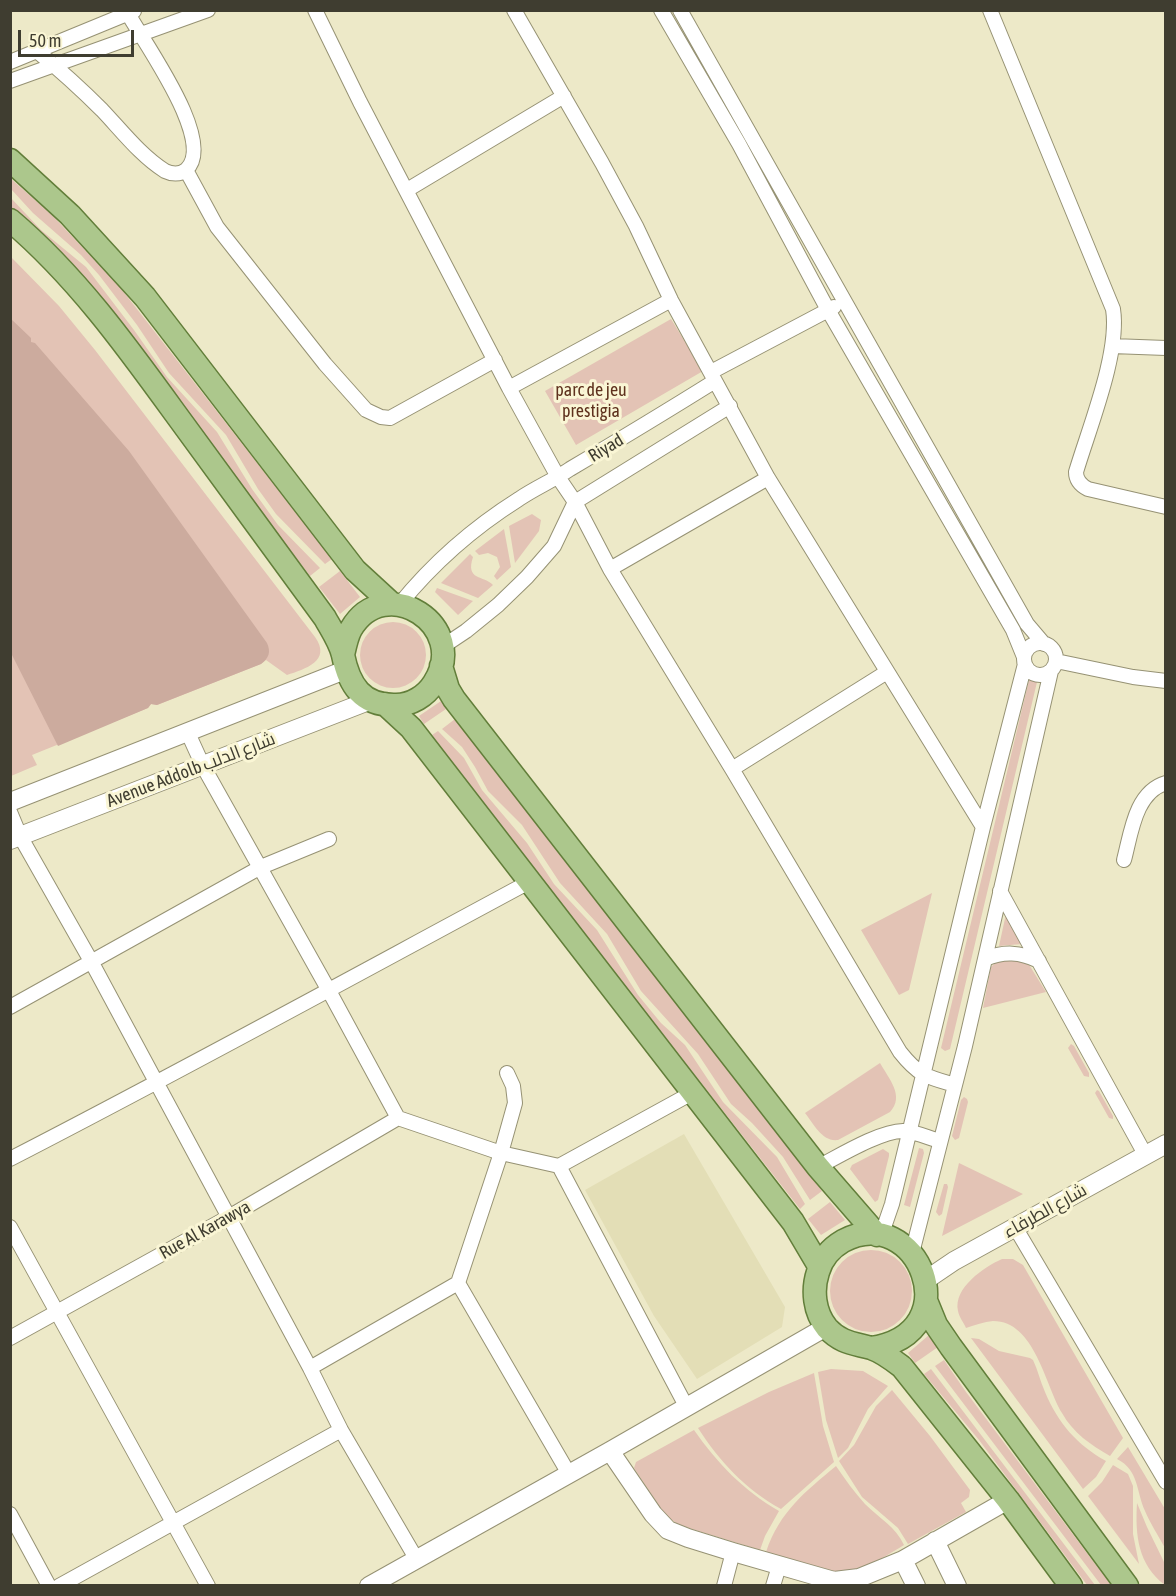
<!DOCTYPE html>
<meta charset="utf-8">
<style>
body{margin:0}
#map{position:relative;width:1176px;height:1596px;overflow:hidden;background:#ede9c8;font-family:"Asap Condensed",sans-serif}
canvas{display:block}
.frame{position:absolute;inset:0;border:12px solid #3f3d30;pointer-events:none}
.scale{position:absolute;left:18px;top:30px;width:116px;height:27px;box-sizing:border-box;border:3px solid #3f3d30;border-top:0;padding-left:8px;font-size:18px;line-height:21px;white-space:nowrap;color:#3f3d30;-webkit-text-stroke:4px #faf6d5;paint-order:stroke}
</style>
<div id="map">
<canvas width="1176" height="1596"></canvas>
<div class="frame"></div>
<div class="scale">50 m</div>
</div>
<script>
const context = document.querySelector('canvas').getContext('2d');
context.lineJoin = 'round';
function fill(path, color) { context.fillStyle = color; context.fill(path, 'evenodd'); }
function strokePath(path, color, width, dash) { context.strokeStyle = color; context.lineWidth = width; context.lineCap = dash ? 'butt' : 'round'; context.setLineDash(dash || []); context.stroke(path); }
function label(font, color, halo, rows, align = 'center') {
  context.font = font + ' "Asap Condensed",Cairo,sans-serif'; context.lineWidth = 6; context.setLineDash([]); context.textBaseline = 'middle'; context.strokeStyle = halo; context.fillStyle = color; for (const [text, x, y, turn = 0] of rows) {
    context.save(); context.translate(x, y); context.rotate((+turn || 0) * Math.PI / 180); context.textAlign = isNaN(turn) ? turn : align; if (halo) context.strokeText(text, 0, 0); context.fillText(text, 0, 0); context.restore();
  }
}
fill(new Path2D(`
 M684 1134 785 1307 782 1327 697 1379 654 1316 585 1190Z`), '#e3deb6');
fill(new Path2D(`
 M10 178 51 214 119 286 332 559 325 564 276 514 258 489 226 435 169 373 137 325 99 275 81 255 33 213 11 189Z
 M10 197 41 230 86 267 134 330 167 377 217 432 252 489 278 525 320 568 310 576 170 394 11 211Z
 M11 257 59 306 95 350 315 637C332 661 305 669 287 675L266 660 261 664 157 705 151 704 148 708 32 755 37 765 11 776Z
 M671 319 703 371 576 445 545 391Z
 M532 514 541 520 539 531 515 563 509 526Z
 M504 529 511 567 497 580 494 576 500 567 497 557 488 553 479 555 475 551Z
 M470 554 473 557C465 581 484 575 493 585L478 598 441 583Z
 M340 571 360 597 340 614 319 587Z
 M437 588 473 601 458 615 435 592Z
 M360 655a33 33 0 1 1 66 0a33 33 0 1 1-66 0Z
 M1032 677 1036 678 1037 682 950 1049 945 1051 941 1048 1029 680Z
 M441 701 446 709 424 724 419 716Z
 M455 719 822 1191 810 1200 783 1157 752 1123 731 1104 698 1054 641 991 607 934 560 883 522 825 488 791 475 767 462 747 442 729Z
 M438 731 464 758 482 790 527 843 554 884 597 930 638 995 661 1023 685 1045 723 1102 777 1157 805 1204 800 1209 615 973 432 735Z
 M932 893 909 990 899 995 861 930Z
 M1006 914 1022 944 999 946Z
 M1008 957 1028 963 1046 992 983 1008 991 967 996 962Z
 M1071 1044 1074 1046 1089 1073V1077L1084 1076 1068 1048Z
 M880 1063C889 1079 905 1096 890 1112L838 1140C822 1142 814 1124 805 1113Z
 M1097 1090 1099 1091 1113 1116V1119L1109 1118 1095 1093Z
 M964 1097 967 1099 968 1102 959 1138 955 1140 952 1136 961 1100Z
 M919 1148 923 1149 924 1153 910 1207 904 1205Z
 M883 1149 889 1153V1156L878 1200 875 1202 850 1169 852 1165Z
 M959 1163 1023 1194 942 1236Z
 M944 1184H947L948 1187 942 1214 939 1216 936 1212Z
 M830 1202 845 1220 821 1235 808 1219Z
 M830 1291a41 41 0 1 1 82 0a41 41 0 1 1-82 0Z
 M1002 1259H1013L1023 1265 1123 1438 1110 1456C1091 1445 1073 1433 1062 1413 1045 1385 1035 1321 993 1321 984 1322 975 1325 966 1328 964 1323 959 1317 958 1311 953 1288 984 1267 1002 1259Z
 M929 1335 938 1347 915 1363 908 1353Z
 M971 1338 979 1339 999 1351 1030 1358 1033 1360C1038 1370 1040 1381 1045 1392 1058 1423 1077 1445 1106 1461L1096 1477 1083 1489Z
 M944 1360 966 1392 1111 1585H1101L935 1366Z
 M831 1369 863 1371 888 1386 868 1409 848 1448 838 1458 826 1420 818 1372Z
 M931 1369 1095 1585H1087L979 1440 924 1374Z
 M814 1373 823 1426 834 1462 781 1509C745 1489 720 1462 698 1428L769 1392Z
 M892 1390 930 1436 970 1490 969 1497 961 1503 966 1512 908 1544 898 1528 862 1497 839 1461 854 1445 876 1406Z
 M694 1430C718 1464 743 1490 779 1511L765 1536 760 1550 679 1525 665 1515 634 1468 636 1462Z
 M1128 1447 1165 1509V1548C1158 1535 1150 1523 1145 1511 1136 1491 1139 1470 1117 1459Z
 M1113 1465 1128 1474 1133 1486V1534L1139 1564 1088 1496 1102 1482Z
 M836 1466C845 1479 854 1492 865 1504 879 1518 896 1527 904 1545 889 1554 874 1564 858 1569 829 1578 793 1560 766 1552 780 1511 805 1492 836 1466Z
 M1137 1503 1147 1527 1165 1564V1585C1138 1565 1135 1535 1137 1503Z`), '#e3c3b5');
fill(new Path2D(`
 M10 318 31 338V342L35 343 129 451 267 643C271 652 269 658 261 664L157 705 151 704 148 708 58 746 11 653Z`), '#ccab9e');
const minor = new Path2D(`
 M315 10 360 102 509 388 558 477 575 502 610 569 732 769 900 1052C919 1076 927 1077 955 1085
 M514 10 602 163 636 226 671 300 768 478 983 827
 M661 10 739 144 828 310 1013 630 1024 657
 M680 10 1027 624 1044 644
 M990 10 1113 309C1120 353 1089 428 1076 472 1076 480 1080 485 1088 489L1166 507
 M38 52C60 70 82 90 102 110 121 130 141 156 165 171 171 174 180 175 186 170 218 142 141 39 126 10
 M10 62 134 11
 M10 81 208 10
 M186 170 217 227 325 364 366 410 381 417 390 418 495 360
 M407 190 564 96
 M1112 346 1166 348
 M711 372 834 307
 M509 388 671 300
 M610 569 768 478
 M399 605C433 563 473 528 519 499 535 488 554 480 570 469 619 440 667 411 715 381
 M1024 659a16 16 0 1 1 32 0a16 16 0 1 1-32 0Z
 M442 647 466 631 498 605 527 577 554 546 575 502 730 406
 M1056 661 1133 677 1166 681
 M188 733 203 766 328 989 398 1118 501 1153 559 1166 692 1093
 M732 769 887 672
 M10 812 20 836 91 961 310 1368 341 1430 417 1560
 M1124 860C1131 834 1135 792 1166 783
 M1000 891 1146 1156
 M985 959C1004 951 1020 952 1039 961
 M10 1007 261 867 329 839
 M10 1159C185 1069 356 975 529 882
 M559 1166 686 1406
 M818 1167C839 1156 882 1130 904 1131 916 1132 929 1138 940 1141
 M10 1227 208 1586
 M1015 1227 1166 1482
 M881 1236 892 1204 983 827 1025 664
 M912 1253 965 1046 1051 671
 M458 1283 569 1474
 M10 1338 227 1218 398 1118
 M310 1368 458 1283 501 1153 515 1103 513 1086 507 1073
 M10 1514 49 1586
 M59 1586 341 1430
 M724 1586 733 1552
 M773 1586 779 1566`);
const tertiary = new Path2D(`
 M10 802 345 670
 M10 840 371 700
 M926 1280 954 1261 1166 1144
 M610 1451 653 1514 668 1530 688 1538 733 1552 834 1581 859 1578 903 1560 1008 1500
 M935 1541 957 1586
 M903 1560 916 1586
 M369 1586 610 1451 826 1327`);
const primary = new Path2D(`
 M10 160 70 215 145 297 355 570 392 604
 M10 220C75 275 125 344 175 413 225 481 275 550 325 618 331 629 340 642 343 655 349 685 362 706 396 705 411 705 426 696 434 683 471 626 385 571 351 629 347 636 345 646 343 655
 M441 666 448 689 454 699 818 1167 877 1235
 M385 704 411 728 793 1222 819 1266
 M927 1303 936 1325 951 1347 1127 1586
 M871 1348C972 1333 917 1201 843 1241 831 1248 822 1258 818 1272 812 1290 814 1312 827 1328 841 1343 853 1343 871 1348 883 1352 893 1360 902 1367L1008 1500 1071 1586`);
strokePath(minor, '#969274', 16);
strokePath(tertiary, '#969274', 20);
strokePath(primary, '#627e3a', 25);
strokePath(minor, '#fff', 14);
strokePath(tertiary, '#fff', 18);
strokePath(primary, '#acc78c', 22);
label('18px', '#5e311d', '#faf6d5', [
 ["parc de jeu",591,390],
 ["prestigia",591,411]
]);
label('18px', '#3f3d30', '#faf6d5', [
 ["Riyad",606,448,-31],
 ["Avenue Addolb شارع الدلب",191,770,-21],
 ["شارع الطرفاء",1045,1211,-29],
 ["Rue Al Karawya",205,1230,-29]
]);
</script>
